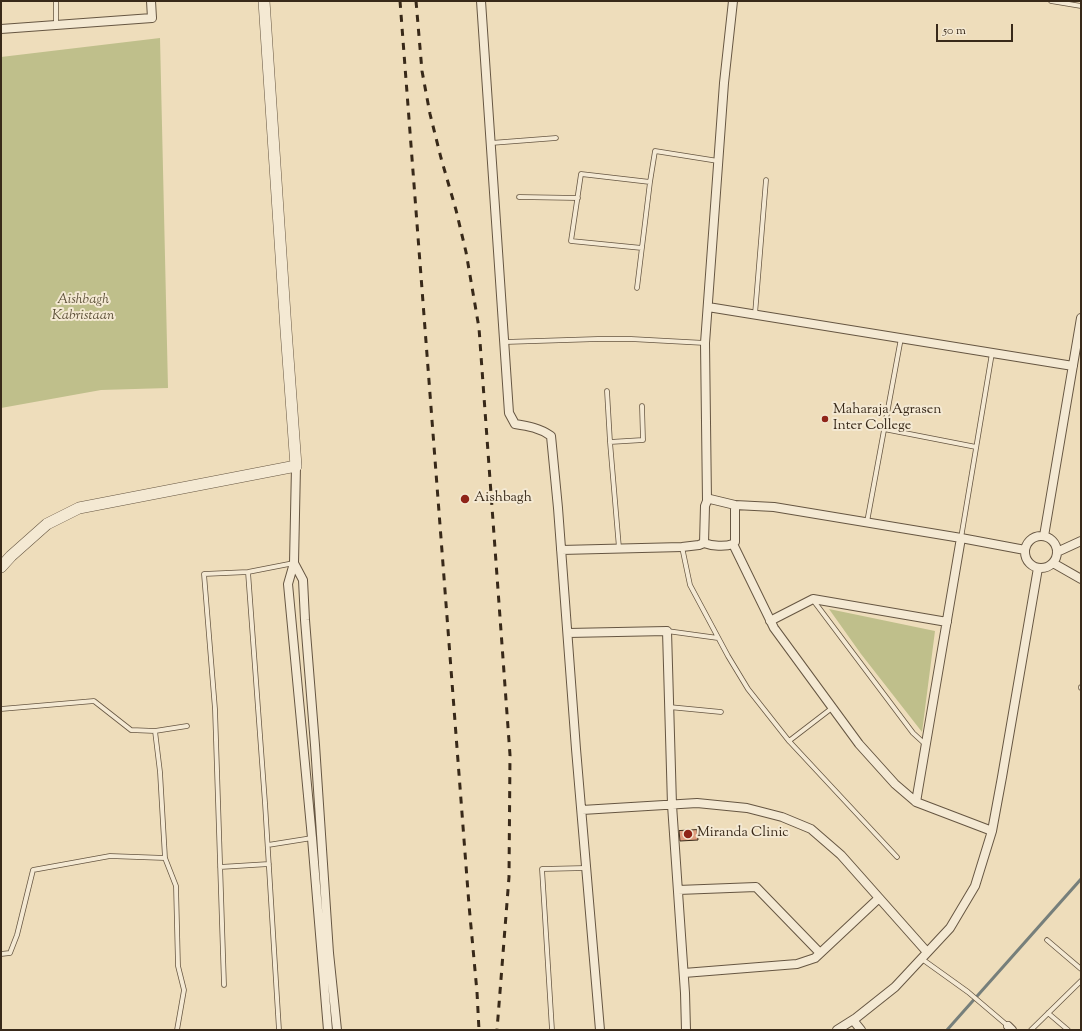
<!DOCTYPE html>
<style>
body{margin:0}
#map{position:relative;width:1082px;height:1031px;overflow:hidden;background:#edb;font-family:"Sorts Mill Goudy",serif}
canvas{display:block}
.frame{position:absolute;inset:0;border:2px solid #382919;pointer-events:none}
.scale{position:absolute;left:936px;top:24px;width:77px;height:18px;box-sizing:border-box;border:2px solid #382919;border-top:0;padding-left:5px;font-size:12px;line-height:14px;white-space:nowrap;color:#382919;-webkit-text-stroke:3px #f4e9d3;paint-order:stroke}
</style>
<div id="map">
<canvas width="1082" height="1031"></canvas>
<div class="frame"></div>
<div class="scale">50 m</div>
</div>
<script>
const context = document.querySelector('canvas').getContext('2d');
context.lineJoin = 'round';
function fill(path, color) { context.fillStyle = color; context.fill(path, 'evenodd'); }
function strokePath(path, color, width, dash) { context.strokeStyle = color; context.lineWidth = width; context.lineCap = dash ? 'butt' : 'round'; context.setLineDash(dash || []); context.stroke(path); }
function label(font, color, halo, rows, align = 'center') {
  context.font = font + ' "Sorts Mill Goudy",serif'; context.lineWidth = 4; context.setLineDash([]); context.textBaseline = 'middle'; context.strokeStyle = halo; context.fillStyle = color; for (const [text, x, y, turn = 0] of rows) {
    context.save(); context.translate(x, y); context.rotate((+turn || 0) * Math.PI / 180); context.textAlign = isNaN(turn) ? turn : align; if (halo) context.strokeText(text, 0, 0); context.fillText(text, 0, 0); context.restore();
  }
}
fill(new Path2D(`
 M160 38 168 388 101 390 1 408V57Z
 M829 609 935 631 922 732 861 654Z`), '#bfbf8b');
strokePath(new Path2D(`
 M947 1030 1081 879`), '#767f7b', 3);
const building = new Path2D(`
 M697 830 698 840 680 841 679 831Z`);
fill(building, '#df9d7e');
strokePath(building, '#382919', 1);
const service = new Path2D(`
 M1051 1 1081 6
 M56 25V1
 M491 143 556 138
 M519 197 578 198
 M642 248 571 241 581 174 650 182
 M637 288 650 182 655 151 718 161
 M755 314 766 180
 M505 342 598 339H631L705 343
 M607 391 610 442 619 548
 M884 429 976 447
 M610 442 643 440 642 406
 M867 522 901 338
 M961 538 992 353
 M682 547 690 585 728 656 748 689 789 741 897 857
 M248 572 265 803 279 1030
 M813 600 913 733 925 744
 M667 631 718 638
 M1081 687V688
 M669 707 721 712
 M1 709 94 701 131 730 155 731 187 726
 M155 731 160 772 165 858
 M789 741 832 708
 M268 845 312 838
 M220 867 269 864
 M1047 940 1081 969
 M1 954 10 953 17 935 33 870 110 856 165 858 176 886 178 966 184 990 177 1030
 M922 959 968 992 1008 1026
 M224 985 215 709 204 574 248 572 294 563
 M1048 1013 1068 1030
 M552 1030 542 869 586 868
 M1031 1030 1081 981`);
const minor = new Path2D(`
 M481 1 509 413 515 424C528 426 540 428 551 436L558 508 576 749 600 1030
 M1 29 152 18 151 1
 M708 307 1073 366
 M296 466 294 563 288 584 312 838 328 1030
 M707 501 710 499 735 505 774 507 961 538 1025 550
 M735 505V542L733 544 774 628 859 744 895 784 916 802 992 831
 M1025 552a16 16 0 1 1 32 0a16 16 0 1 1-32 0Z
 M1044 536 1081 318
 M704 543 705 506 707 501 705 343 724 83 733 1
 M704 543C712 546 725 547 733 544
 M561 550 682 547 699 545 704 543
 M1057 552 1081 541
 M294 563 303 580 305 620 315 745 329 953 337 1030
 M1053 563 1081 579
 M770 621 813 599 947 622
 M568 633 667 631 672 805 685 993 686 1030
 M916 802 961 538
 M582 810 697 803 747 808 782 817 811 829 841 855 927 952
 M678 890 756 887 820 953
 M684 973 797 964 815 958 879 898
 M853 1020 861 1030
 M1008 1026 1012 1030
 M837 1030 856 1018 895 987 950 928 975 886 992 831 1002 777 1038 568`);
const tertiary = new Path2D(`
 M1 567 11 556 47 524 79 508 296 466 286 330 264 1`);
strokePath(service, '#665642', 5.5);
strokePath(minor, '#665642', 10);
strokePath(tertiary, '#665642', 12);
strokePath(service, '#f4e9d3', 4);
strokePath(minor, '#f4e9d3', 8);
strokePath(tertiary, '#f4e9d3', 11);
strokePath(new Path2D(`
 M400 1 469 905 477 992 479 1030
 M416 1 422 71 430 114 441 158 456 210 466 252 479 328 510 755 509 877 497 1030`), '#382919', 3, [7, 7]);
for (const [x, y, r, color] of [
 [825,419,4,"#8f2418"],
 [465,499,5,"#8f2418"],
 [688,834,5,"#8f2418"]
]) { const dot = new Path2D(); dot.arc(x, y, r, 0, 2 * Math.PI); context.fillStyle = color; context.fill(dot); strokePath(dot, '#f4e9d3', 1.5); }
label('italic 14px', '#5a4e36', '#f4e9d3', [
 ["Aishbagh",83,301],
 ["Kabristaan",83,317]
]);
label('14px', '#382919', '#f4e9d3', [
 ["Maharaja Agrasen",833,411],
 ["Inter College",833,427],
 ["Aishbagh",474,499],
 ["Miranda Clinic",697,834]
], 'left');
</script>
